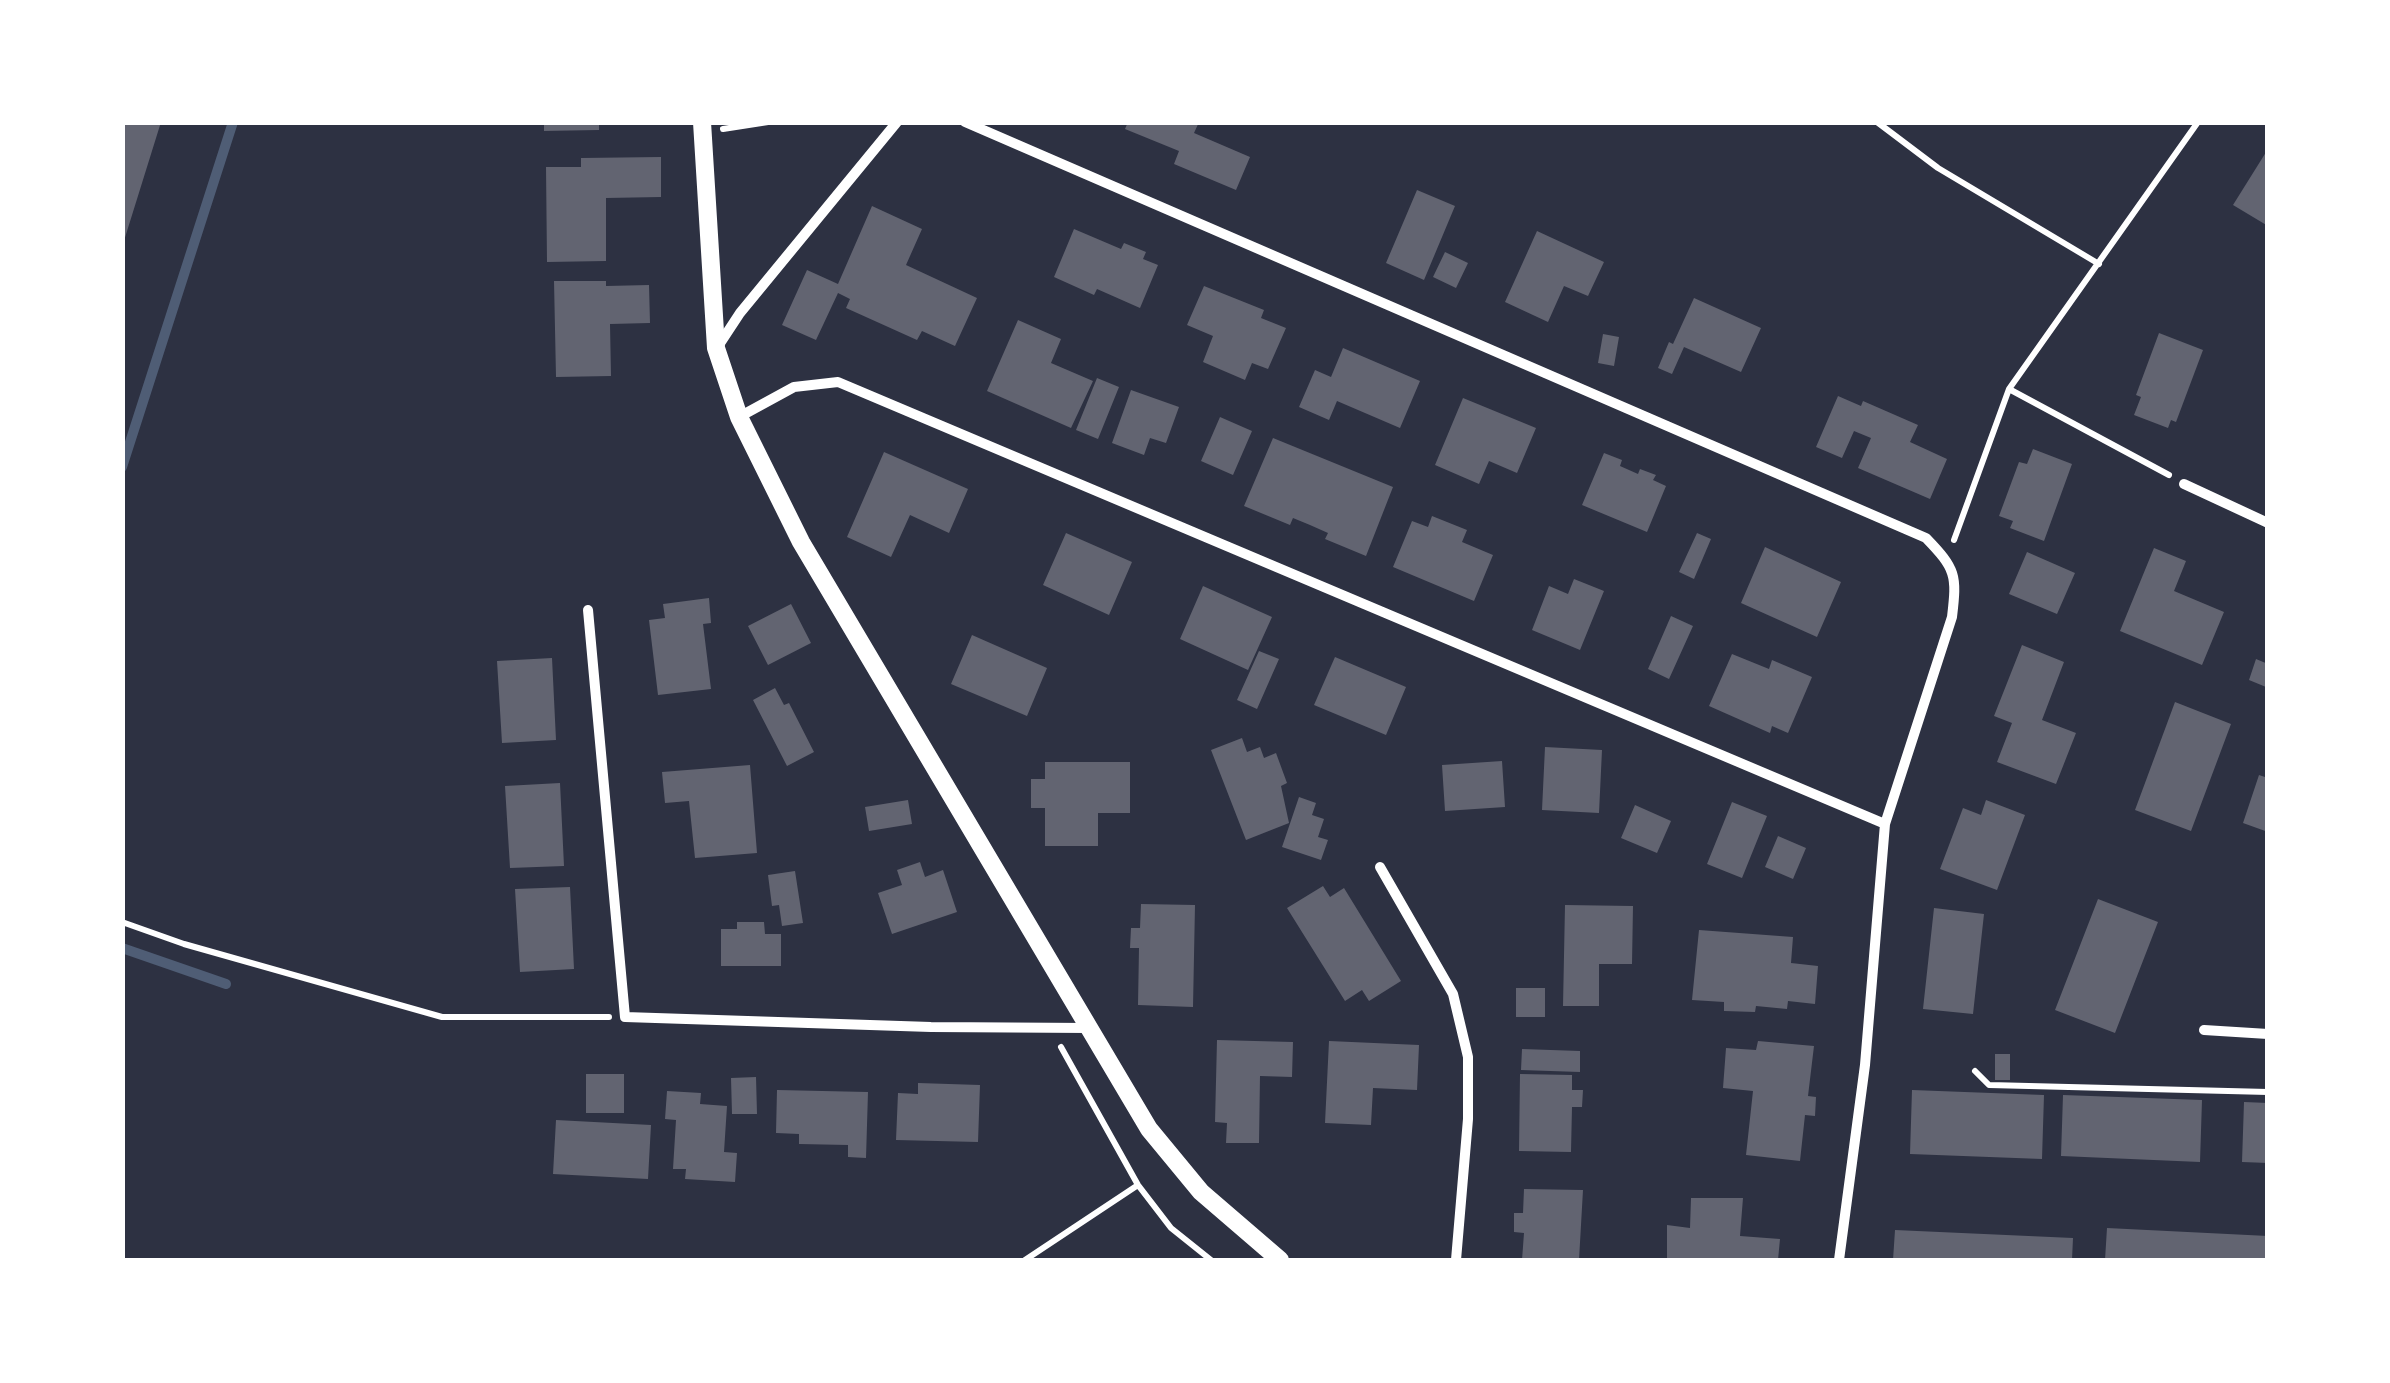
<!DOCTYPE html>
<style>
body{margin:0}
#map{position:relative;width:2390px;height:1383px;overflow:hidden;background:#2d3142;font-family:Barlow,sans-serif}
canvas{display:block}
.frame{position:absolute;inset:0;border:125px solid #fff;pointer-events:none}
</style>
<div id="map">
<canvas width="2390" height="1383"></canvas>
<div class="frame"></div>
</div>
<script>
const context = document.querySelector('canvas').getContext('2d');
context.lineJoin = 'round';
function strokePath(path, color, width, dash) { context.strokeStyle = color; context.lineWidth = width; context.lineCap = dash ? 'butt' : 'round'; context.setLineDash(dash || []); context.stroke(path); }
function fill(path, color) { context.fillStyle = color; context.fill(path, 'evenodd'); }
strokePath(new Path2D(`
 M122 467 233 122
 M122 948 226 984`), '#4f5d75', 10);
fill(new Path2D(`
 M122 122H161L123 244H122Z
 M544 122H599V130L544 131Z
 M1128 122H1199L1194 133 1250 157 1236 190 1174 164 1179 151 1125 129Z
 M2268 149V226L2233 205Z
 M661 157V197L606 198V261L547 262 546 167H581V158Z
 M1417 190 1455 206 1424 280 1386 263Z
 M872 206 922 229 906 265 977 298 955 346 922 331 917 340 846 308 850 299 838 293 816 340 782 325 807 270 838 284Z
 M1074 229 1121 249 1124 243 1146 252 1143 259 1158 265 1140 308 1097 289 1094 295 1054 277Z
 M1537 231 1604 262 1588 296 1564 286 1548 322 1505 302Z
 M1445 252 1468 263 1456 288 1433 277Z
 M554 281H606V286L649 285 650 323 610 324 611 376 556 377Z
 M1204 286 1264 310 1261 318 1286 328 1268 369 1252 363 1245 380 1203 362 1213 336 1187 325Z
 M1694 298 1761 328 1741 372 1684 347 1672 374 1658 368 1669 342 1673 344Z
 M1018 320 1061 339 1051 363 1093 381 1071 428 987 391Z
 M2159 333 2203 350 2176 422 2171 420 2168 428 2134 415 2141 397 2136 395Z
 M1603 334 1619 337 1614 366 1598 363Z
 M1343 348 1420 381 1400 428 1337 401 1329 420 1299 407 1315 370 1331 377Z
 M1097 378 1119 387 1098 439 1076 430Z
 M1131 390 1179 407 1166 443 1150 438 1144 455 1112 443Z
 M1838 396 1861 406 1863 401 1918 425 1910 442 1947 459 1930 499 1858 468 1871 438 1854 431 1842 458 1816 447Z
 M1463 398 1536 428 1517 473 1489 461 1479 484 1435 465Z
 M1220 417 1252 431 1233 475 1201 461Z
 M1273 438 1393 487 1366 556 1325 539 1328 533 1310 525 1293 518 1290 525 1244 506Z
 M2033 449 2072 464 2044 541 2010 528 2013 521 1999 516 2019 462 2027 464Z
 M884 452 968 489 949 533 910 515 891 557 847 537Z
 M1604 453 1622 460 1620 466 1638 474 1640 469 1656 475 1653 480 1666 486 1647 532 1582 505Z
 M1432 516 1467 530 1462 542 1493 555 1474 601 1393 567 1412 521 1428 527Z
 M1066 533 1132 562 1109 615 1043 585Z
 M1697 533 1711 539 1694 579 1679 572Z
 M1765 547 1841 582 1817 637 1741 603Z
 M2154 548 2186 561 2174 591 2224 612 2202 665 2120 631Z
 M2027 552 2075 573 2057 614 2009 594Z
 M1574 579 1604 591 1580 650 1532 630 1549 586 1568 594Z
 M1203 586 1272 617 1248 670 1180 639Z
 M709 598 711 623 703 624 711 689 658 695 649 620 665 618 663 604Z
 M791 604 811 643 768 665 748 626Z
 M1671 616 1693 626 1669 679 1648 669Z
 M972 635 1047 668 1027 716 951 684Z
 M2022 645 2064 662 2042 720 2076 733 2056 784 1997 762 2012 723 1994 716Z
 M1259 651 1279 659 1257 709 1237 700Z
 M1732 654 1769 669 1772 660 1812 677 1788 733 1772 726 1770 733 1709 706Z
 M1335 657 1406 687 1386 735 1314 705Z
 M552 658 556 740 502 743 497 661Z
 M2256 659 2268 664 2266 687 2249 680Z
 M775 688 784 705 789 703 814 752 787 766 753 700Z
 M2175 702 2231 724 2191 831 2135 810Z
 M1242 738 1247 752 1260 747 1264 758 1276 753 1287 783 1281 786 1289 823 1246 840 1211 750Z
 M1545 747 1602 750 1599 813 1542 810Z
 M1502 761 1505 807 1445 811 1442 765Z
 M1045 762H1130V813H1098V846H1045V808H1031V779H1045Z
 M750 765 757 853 695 858 689 801 665 803 662 772Z
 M2259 775 2268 778V832L2243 823Z
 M560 783 564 866 510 868 505 786Z
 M1299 797 1316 803 1312 815 1324 819 1318 837 1328 840 1321 860 1282 847Z
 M908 800 912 824 869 831 865 807Z
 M1986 800 2025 815 1997 890 1940 869 1963 808 1981 815Z
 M1732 802 1767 816 1742 878 1707 864Z
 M1635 805 1671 821 1657 853 1621 838Z
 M1778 836 1806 848 1793 879 1765 867Z
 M920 862 925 877 943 870 957 912 892 934 878 893 902 885 897 870Z
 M795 871 803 923 782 926 779 905 772 906 768 875Z
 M1323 886 1330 897 1344 888 1401 981 1369 1001 1362 990 1345 1001 1287 908Z
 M570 887 574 969 520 972 515 889Z
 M2098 899 2158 922 2115 1033 2055 1010Z
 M1141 904 1195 905 1193 1007 1138 1005 1139 948H1130L1131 928H1140Z
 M1565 905 1633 906 1632 964H1599V1006H1563Z
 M1934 908 1984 914 1973 1014 1923 1009Z
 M737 922H764L765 934H781V966H721V929H737Z
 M1699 930 1793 937 1791 963 1818 966 1815 1004 1788 1001 1787 1009 1756 1006 1755 1012 1724 1011V1002L1692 1000Z
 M1516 988H1545V1017H1516Z
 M1217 1040 1293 1042 1292 1077 1260 1076 1259 1143H1226L1227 1123 1215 1122Z
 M1329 1041 1419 1045 1417 1090 1373 1088 1371 1125 1325 1123Z
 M1758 1041 1814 1046 1808 1096 1816 1097 1815 1116 1805 1115 1800 1161 1746 1155 1753 1091 1723 1088 1726 1048 1756 1050Z
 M1522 1049 1580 1051V1072L1521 1070Z
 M1995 1054H2010V1080H1995Z
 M586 1074H624V1113H586Z
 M1520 1074 1572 1075V1090H1583L1582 1107H1572L1571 1152 1519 1151Z
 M756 1077 757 1114H732L731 1078Z
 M918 1083 980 1085 978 1142 896 1140 898 1093 918 1094Z
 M777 1090 868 1092 866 1158 848 1157V1145L799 1144V1134L776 1133Z
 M1912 1090 2044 1095 2042 1159 1910 1154Z
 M667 1091 701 1093 700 1104 727 1106 724 1152 737 1153 735 1182 685 1179 686 1169H673L676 1120 665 1119Z
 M2063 1095 2202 1100 2200 1162 2061 1156Z
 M2244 1102 2268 1103V1163L2242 1162Z
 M556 1120 651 1125 648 1179 553 1174Z
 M1524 1189 1583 1190 1579 1260H1522L1524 1233 1514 1232V1213H1523Z
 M1691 1198H1743L1740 1236 1780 1239 1778 1260H1667V1225L1690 1228Z
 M2107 1228 2268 1236V1260H2105Z
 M1895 1230 2073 1238 2072 1260H1893Z`), '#626471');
strokePath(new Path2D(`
 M1877 122 1938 168 2099 264
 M723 129 768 122
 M2009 389 2198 122
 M1954 540 2009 389 2169 475
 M122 922 184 944 442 1017H609
 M1061 1047 1138 1185 1171 1228 1211 1260
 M1975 1071 1989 1085 2268 1092
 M1025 1260 1138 1185`), '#fff', 6);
strokePath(new Path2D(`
 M965 122 1926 538C1956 569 1957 575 1952 617L1885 824
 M717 348 740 313 897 122
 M739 417 794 387 838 382 1885 824 1865 1065 1839 1260
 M2184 484 2268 523
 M588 610 625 1017 931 1027 1089 1028
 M1380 867 1453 994 1468 1057V1119L1456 1260
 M2204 1030 2268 1034`), '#fff', 10);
strokePath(new Path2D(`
 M702 122 716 348 739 417 801 542 1149 1129 1201 1192 1280 1260`), '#fff', 18);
</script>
